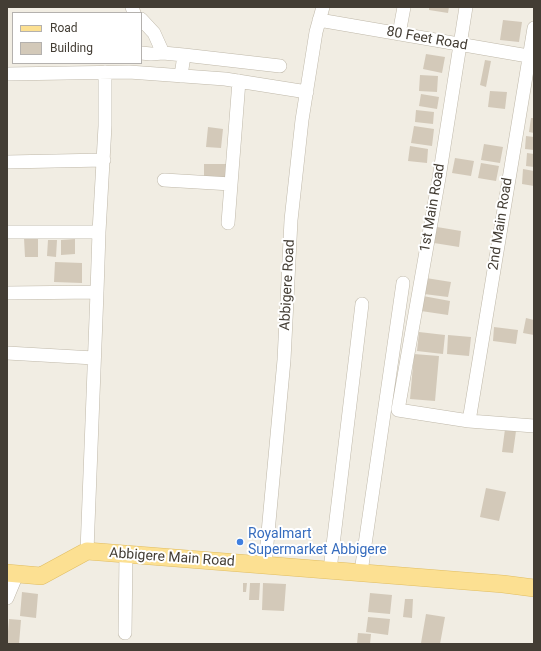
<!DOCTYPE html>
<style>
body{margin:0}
#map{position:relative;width:541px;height:651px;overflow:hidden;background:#f1ede3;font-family:Roboto,sans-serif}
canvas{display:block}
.frame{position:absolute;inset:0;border:8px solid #433d34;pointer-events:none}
.legend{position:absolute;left:12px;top:12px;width:130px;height:52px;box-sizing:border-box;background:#fff;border:1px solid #b4b1ae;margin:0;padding:5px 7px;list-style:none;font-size:12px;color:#433d34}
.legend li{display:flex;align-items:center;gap:8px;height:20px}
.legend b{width:20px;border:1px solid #b4b1ae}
</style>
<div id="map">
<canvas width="541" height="651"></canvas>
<div class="frame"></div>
<ul class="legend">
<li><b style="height:5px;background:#fce092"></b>Road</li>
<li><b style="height:11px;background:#d3c9b9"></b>Building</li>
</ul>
</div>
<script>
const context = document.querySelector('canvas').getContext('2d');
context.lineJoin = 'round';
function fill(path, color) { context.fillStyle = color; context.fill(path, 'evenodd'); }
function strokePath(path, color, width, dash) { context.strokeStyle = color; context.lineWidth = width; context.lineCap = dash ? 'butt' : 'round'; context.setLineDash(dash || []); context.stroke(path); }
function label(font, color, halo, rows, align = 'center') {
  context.font = font + ' Roboto,sans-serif'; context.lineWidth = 4; context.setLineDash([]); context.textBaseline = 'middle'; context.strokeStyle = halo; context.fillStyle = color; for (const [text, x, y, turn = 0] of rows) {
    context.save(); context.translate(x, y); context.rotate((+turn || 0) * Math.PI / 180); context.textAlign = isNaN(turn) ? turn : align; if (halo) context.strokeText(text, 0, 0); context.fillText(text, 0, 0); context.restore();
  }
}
fill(new Path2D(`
 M429 7H449L448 13 429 10Z
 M503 20 522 22 519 42 500 40Z
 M426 54 445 57 442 73 423 69Z
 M485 60 491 61 486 87 480 85Z
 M420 75 438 76 437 92 419 91Z
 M490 91 507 92 505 109 488 107Z
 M421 94 439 97 437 109 419 106Z
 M416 110 434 112 433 124 415 122Z
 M531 118H534V133L529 132Z
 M414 126 434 129 432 146 411 143Z
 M208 127 223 129 221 148 206 147Z
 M526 136 534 137V150L525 149Z
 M484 144 503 147 500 163 481 160Z
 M410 146 428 149 427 163 408 161Z
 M527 153 534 154V167L526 166Z
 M455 158 474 161 471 176 452 173Z
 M481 163 499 166 496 181 478 178Z
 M204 164H226L225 179 204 178Z
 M523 169 534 171V186L522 184Z
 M437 227 461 231 459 247 434 243Z
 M24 238H38V257H25Z
 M75 239V254L61 255V240Z
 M48 240H57L56 257 47 256Z
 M55 262 82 263V283L54 282Z
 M426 278 451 282 448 297 424 294Z
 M423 296 450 301 448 315 421 311Z
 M526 318 534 320V335L523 333Z
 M494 327 518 330 516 344 493 341Z
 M419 332 445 335 443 354 417 351Z
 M448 335 471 337 469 356 447 354Z
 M414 354 439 356 435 401 410 399Z
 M505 429 516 431 513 453 502 452Z
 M486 488 506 492 499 521 480 517Z
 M243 583H247L246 592H243Z
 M250 583H260L259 600H249Z
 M263 583 286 584 284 611 262 610Z
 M22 592 38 594 36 618 20 616Z
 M370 593 392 595 390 614 368 612Z
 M405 599H413L412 618 403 617Z
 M426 614 445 617 440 644 421 643Z
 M368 617 390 619 388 635 366 632Z
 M9 619 21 620 19 644H7Z
 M358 633 371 634 370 644H357Z`), '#d3c9b9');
const minor = new Path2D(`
 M132 7 134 13
 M466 7 439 178 398 410 469 421 534 426
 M141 19 154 33 163 53
 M319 20 534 57
 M399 34 404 7
 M141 53 151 54 163 53 184 55
 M7 74 129 72 225 79 307 92
 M181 76 184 55 280 66
 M7 162 104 160
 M164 180 231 184
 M228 223 239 81
 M7 232H99L97 292 7 293
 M99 232 105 126V72
 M7 353 94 358
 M469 421 534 28
 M87 551 97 292
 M265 565 284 360 291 220 302 120 316 32 323 7
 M330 570 362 304
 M361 572 403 283
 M7 598 17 574
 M125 633 126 554`);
const major = new Path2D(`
 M7 573 41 576 87 551 503 584 534 588`);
strokePath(minor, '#bfb8a9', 14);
strokePath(major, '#e0bd62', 18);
strokePath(minor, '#fff', 13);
strokePath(major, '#fce092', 17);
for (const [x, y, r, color] of [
 [240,542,4,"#3f7fe0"]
]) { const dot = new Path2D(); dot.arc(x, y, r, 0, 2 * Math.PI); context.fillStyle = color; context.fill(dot); strokePath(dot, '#fff', 1.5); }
label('14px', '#433d34', '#fff', [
 ["80 Feet Road",427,39,10],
 ["1st Main Road",433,208,-80],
 ["2nd Main Road",501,224,-81],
 ["Abbigere Road",288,285,-87],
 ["Abbigere Main Road",172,558,4]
]);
label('14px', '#366cbe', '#fff', [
 ["Royalmart",248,534],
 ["Supermarket Abbigere",248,550]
], 'left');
</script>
